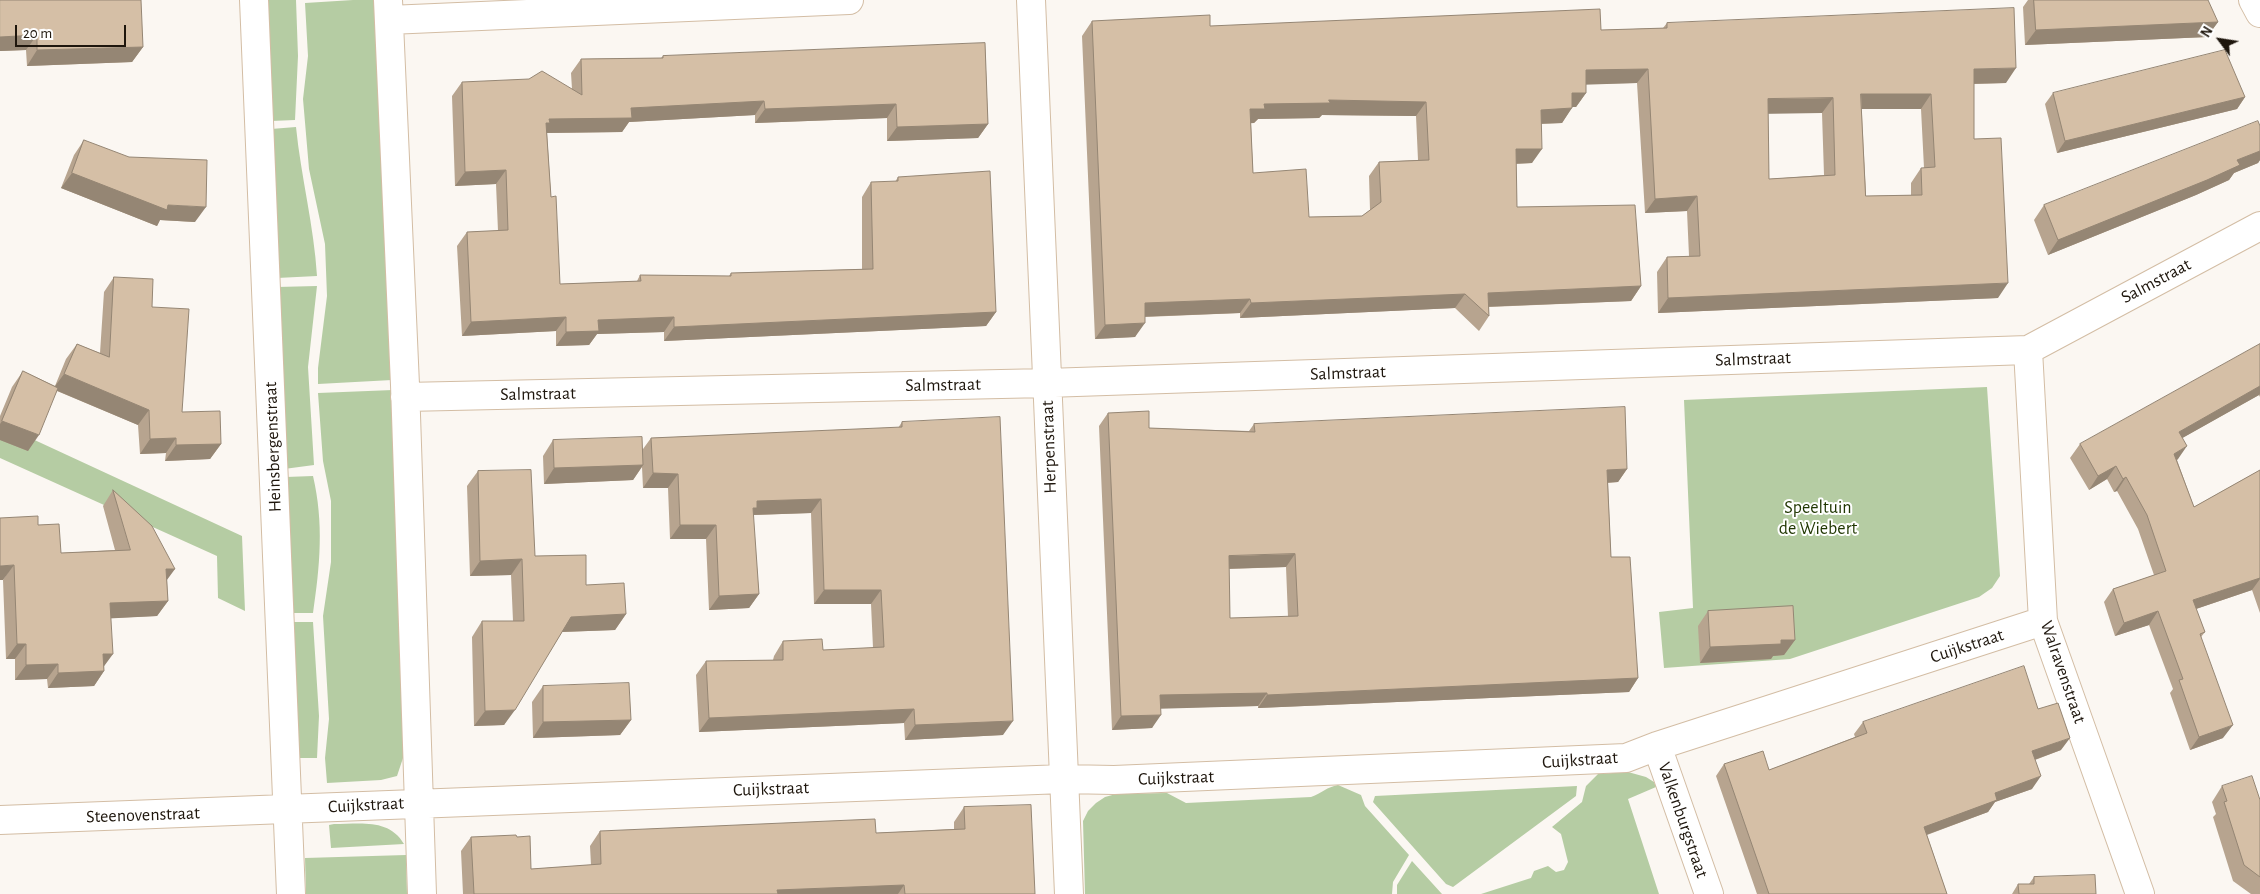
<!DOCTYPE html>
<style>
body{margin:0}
#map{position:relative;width:2260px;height:894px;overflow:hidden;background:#fbf7f2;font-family:"Alegreya Sans",sans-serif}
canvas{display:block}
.north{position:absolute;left:2195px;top:15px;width:50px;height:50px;-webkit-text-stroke:4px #fff;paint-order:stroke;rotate:301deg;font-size:14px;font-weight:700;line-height:20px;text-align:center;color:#1e160d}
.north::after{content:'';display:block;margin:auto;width:18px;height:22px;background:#1e160d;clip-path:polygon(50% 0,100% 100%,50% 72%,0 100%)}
.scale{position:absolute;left:15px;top:25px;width:111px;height:22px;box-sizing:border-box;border:2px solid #1e160d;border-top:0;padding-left:6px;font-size:15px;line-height:18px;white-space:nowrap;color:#1e160d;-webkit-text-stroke:4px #fff;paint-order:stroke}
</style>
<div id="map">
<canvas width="2260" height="894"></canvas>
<div class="north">N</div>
<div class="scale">20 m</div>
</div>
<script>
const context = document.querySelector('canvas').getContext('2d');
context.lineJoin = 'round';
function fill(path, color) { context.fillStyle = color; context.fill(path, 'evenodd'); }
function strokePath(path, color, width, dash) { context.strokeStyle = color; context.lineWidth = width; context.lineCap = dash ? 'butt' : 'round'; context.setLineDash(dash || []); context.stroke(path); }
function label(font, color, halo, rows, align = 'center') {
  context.font = font + ' "Alegreya Sans",sans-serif'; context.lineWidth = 4; context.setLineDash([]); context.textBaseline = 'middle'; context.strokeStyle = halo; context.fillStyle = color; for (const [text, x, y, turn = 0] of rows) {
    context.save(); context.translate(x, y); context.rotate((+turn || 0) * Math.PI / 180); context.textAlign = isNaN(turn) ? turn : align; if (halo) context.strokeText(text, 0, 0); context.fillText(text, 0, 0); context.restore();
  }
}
fill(new Path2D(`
 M265 0H296L298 56 295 120 271 121Z
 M353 0H375L392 380 318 384V368L327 296 325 244 309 169 303 99 308 56 305 3Z
 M296 127C301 177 314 226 317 276L277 278 271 129Z
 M317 286 308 367 314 465 284 469 277 287Z
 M1987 387 2000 576 1992 588 1979 597 1790 659 1664 668 1659 612 1693 608 1684 400Z
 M393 390 404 755 397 776 381 780 327 783 325 758 329 719 323 616 331 562V501L323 461 318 393Z
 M0 424 242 536 245 611 218 598 217 556 0 458Z
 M313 476C324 523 320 566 313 613H291L286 477Z
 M291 622H313L319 716 317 758H296Z
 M1628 772 1646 777 1654 782 1656 787 1628 799 1659 894H1481L1531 878 1534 871 1548 866 1556 872 1564 870 1568 862 1561 834 1552 827 1582 802 1586 786 1598 774Z
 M1338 785 1361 795 1365 806 1409 855 1393 882 1392 894H1085L1083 821 1088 811 1096 803 1105 797 1116 794 1167 793 1186 803 1311 797C1322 793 1327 787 1338 785Z
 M1577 786 1576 796 1453 887 1446 884 1373 802 1375 796Z
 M334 824C360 824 389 818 404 844L331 848 329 825Z
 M406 855 407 894H306L305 858Z
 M1412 861 1442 894H1397V885Z`), '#b5cca3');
const street = new Path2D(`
 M254 0 291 894
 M388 0 405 385 422 894
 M1031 0 1069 894
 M2253 0 2260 13
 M389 20 849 0
 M2028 350 2043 621 2140 894
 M405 397 1047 383 2028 350 2260 226
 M1657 746 1709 894
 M0 820 1063 779 1114 780 1626 758 1657 746 2043 621`);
strokePath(street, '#d3bda4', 30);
strokePath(street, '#fff', 28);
fill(new Path2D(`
 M0 0 143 47 132 62 27 66 26 50 0 51Z
 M2028 0H2034L2218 22 2207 37 2025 45 2023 7Z
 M1092 21 1210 26 1601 30 1663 28 1667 23 2006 83 1974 84V139L1998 298 1658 313 1657 272 1667 257 1689 256 1687 211 1645 213 1637 83 1586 84V93L1576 107H1572L1562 123 1541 124 1532 163 1516 164 1517 207 1641 286 1631 301 1489 307V316L1479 331 1455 308 1240 318V313L1145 317 1135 337 1095 339 1082 36ZM1861 109H1921L1924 168H1921L1911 183V195L1866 196ZM1768 113H1822L1824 175 1769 179ZM1322 115 1416 116 1418 160 1379 162 1369 176 1370 210 1362 216 1309 217 1253 173 1251 123H1254L1258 119 1319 118Z
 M985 43 988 124 978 138 887 141V118L755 123V115L629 122 622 132 547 133 551 197 560 284 637 281 640 275 729 276 731 273 862 269V197L871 182H895L898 177 996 312 986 326 664 341V332L597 334 589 345 556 346V331L462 336 457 246 467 232 498 231 496 184 455 186 452 96 462 82 572 89 571 73 581 59 661 58 663 56Z
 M2053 93 2245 97 2237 109 2057 153 2045 104Z
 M2260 126V160L2258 163 2234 173 2229 180 2196 195 2048 255 2034 220 2044 205Z
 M84 140 195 222 160 220 157 226 61 188 74 155Z
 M114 277 152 307 182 412 221 444 210 459 165 461 166 453 140 454 138 425 57 391 28 451 0 440V416L12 387 23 371 55 386 66 359 77 344 100 353 104 292Z
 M2260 344V397L2259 395 2182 438 2178 459 2177 460 2194 507 2260 470V613L2252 590 2196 609 2205 632 2201 637 2223 738 2190 750 2170 693 2173 689 2149 625 2115 636 2104 602 2113 589 2154 575 2138 529 2117 491 2114 492 2107 479 2089 490 2070 458 2080 444Z
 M1108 413 1149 428 1249 431 1254 424 1627 469 1618 482 1608 483 1611 557 1638 678 1629 692 1258 708V706L1161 708 1152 728 1112 730 1099 426ZM1286 567 1288 617 1230 618 1229 569Z
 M902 422 1003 735 905 740 904 723 699 732 696 675 706 661 773 660 774 656 783 641 823 650 873 648 871 604H814L811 513 753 515 759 594 749 608 709 610 706 539H670L668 488H643L642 467 633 480 544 484 543 456 553 440 643 449 651 438 898 428Z
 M478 471 535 556 586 585 626 614 615 630 562 632 504 725 474 726 472 637 482 621H513L511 575 470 576 467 486Z
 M113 490 167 580 168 601 157 616 111 618 104 666V671L94 686 48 688 47 679 15 680V659H6L3 580 38 525 61 553 115 550 103 506Z
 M1708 611 1795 640 1784 655 1773 656 1771 659 1700 663 1698 626Z
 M543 686 631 720 620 735 533 738 532 702Z
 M2038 709 2061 750 2035 760 2032 789 1995 802 1988 812 1927 835 1947 894H1757L1716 776 1724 764 1769 770 1855 737 1854 734 1863 722Z
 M2222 786 2260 800V894H2251L2233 881 2213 817 2216 814 2212 802Z
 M964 807 1035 894H463L461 851 471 837 531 869 591 865 590 846 600 831 876 833 954 829V822Z
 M2034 877 2096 894H2012L2018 884H2029Z`), '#b7a48f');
fill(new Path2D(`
 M2218 22 2207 37 2025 45 2036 30Z
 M37 35 26 50 0 51V37Z
 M143 47 132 62 27 66 37 50Z
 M2016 68 2006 83 1964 84 1974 69Z
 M1648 69 1637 83 1576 85 1586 70Z
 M1572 93H1586L1576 107H1562Z
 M1861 94H1931L1921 109H1850Z
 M2245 97 2237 109 2057 153 2065 141Z
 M1833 98 1822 113 1757 114 1768 99Z
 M1329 100 1426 102 1416 116 1322 115 1319 118 1258 119 1254 123 1240 124 1250 109 1264 104Z
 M764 101 755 115 629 122 622 132 543 133 536 137 549 119 631 108Z
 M896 104 887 118 755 123 765 109Z
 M1572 108 1562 123 1531 124 1541 110Z
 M988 124 978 138 887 141 897 127Z
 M1516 149H1542L1532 163 1506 164Z
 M2260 151V160L2258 163 2234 173 2229 180 2196 195 2048 255 2058 240 2237 160Z
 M506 170 496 184 455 186 465 172Z
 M72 173 168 205 206 207 195 222 160 220 157 226 61 188Z
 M1697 196 1687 211 1645 213 1655 199Z
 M2008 283 1998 298 1658 313 1668 298Z
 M1641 286 1631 301 1480 307 1488 293Z
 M1465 294 1455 308 1240 318 1251 303Z
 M1250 299 1240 313 1134 317 1145 303Z
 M996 312 986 326 664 341 674 327Z
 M566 317 556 331 462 336 471 322Z
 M674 317 664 332 597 334 589 345 556 346 566 332 598 320Z
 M1145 323 1135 337 1095 339 1105 325Z
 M64 374 149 410 138 425 53 389Z
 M2260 386V394L2259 395 2170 445 2179 432Z
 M2 421 39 435 28 451 0 440V424Z
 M176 438 166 453 140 454 150 439Z
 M221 444 210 459 165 461 176 445Z
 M2187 446 2178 459 2165 467 2174 454Z
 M643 465 633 480 544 484 554 468Z
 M2116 466 2107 479 2089 490 2098 476Z
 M1627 469 1618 482 1598 483 1607 470Z
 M653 473 678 474 668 488H643Z
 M2126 477 2117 491 2114 492 2123 479Z
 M821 499 811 513 752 515 747 522 757 501Z
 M680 525H716L706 539H670Z
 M1295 554 1286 567 1219 569 1229 556Z
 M522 559 511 575 470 576 480 561Z
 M14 565 3 580H0V566Z
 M166 569H175L164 584Z
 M2260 578V579L2252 590 2184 613 2193 600Z
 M824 590H881L871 604H814Z
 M759 594 749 608 709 610 719 596Z
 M168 601 157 616 99 619 110 603Z
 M2158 611 2149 625 2115 636 2124 623Z
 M626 614 615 630 560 632 571 617Z
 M1781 640H1795L1784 655 1773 656 1771 659 1700 663 1710 647Z
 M17 644H26L15 659H6Z
 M103 654H113L102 669Z
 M58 664 47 679 15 680 26 665Z
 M104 671 94 686 48 688 58 673Z
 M1638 678 1629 692 1258 708 1267 695Z
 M1267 693 1258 706 1151 709 1160 695Z
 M914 709 904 723 699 732 709 718Z
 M515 710 504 725 474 726 485 711Z
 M1161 715 1152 728 1112 730 1121 716Z
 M631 720 620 735 533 738 543 722Z
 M1013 721 1003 735 905 740 915 725Z
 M2233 725 2223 738 2190 750 2199 737Z
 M2070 738 2061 750 2023 764 2032 751Z
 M2041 776 2032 789 1995 802 1988 812 1915 839 1924 827 1995 793Z
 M904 885 898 894H774L777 890Z`), '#958674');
const building = new Path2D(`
 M0 0H141L143 47 37 50V35L0 37Z
 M2034 0H2208L2218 22 2036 30Z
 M2014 8 2016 68 1974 69V139L2001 138 2008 283 1668 298 1667 257 1700 256 1697 196 1655 199 1648 69 1586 70V93H1572V108L1541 110 1542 149H1516L1517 207 1635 205 1641 286 1488 293 1489 316 1465 294 1251 303 1250 299 1145 303V323L1105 325 1092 21 1210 15V26L1600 9 1601 30 1667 28V23ZM1861 94H1931L1935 167 1921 168 1922 195 1866 196ZM1833 98 1835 175 1769 179 1768 99ZM1329 100 1426 102 1429 160 1379 162 1381 202 1362 216 1309 217 1306 169 1253 173 1250 109H1265L1264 104 1330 103Z
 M985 43 988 124 897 127 896 104 765 109 764 101 631 108 632 118 549 119 550 123H546L551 197 556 196 560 284 641 281 640 275 731 276V273L873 269 871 182 898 181V177L990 171 996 312 674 327V317L598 320 599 331 566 332V317L471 322 467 232 508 230 506 170 465 172 462 82 529 79 542 71 582 95 581 59 663 58V56Z
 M2225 50 2245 97 2065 141 2053 93Z
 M2258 121 2260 126V151L2237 160 2240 165 2207 180 2058 240 2044 205Z
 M84 140 129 157 207 160 206 207 168 205 167 210 72 173Z
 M114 277 153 279 152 307 189 309 182 412 220 411 221 444 176 445V438L150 439 149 410 64 374 77 344 109 357Z
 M2260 344V386L2179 432 2187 446 2174 454 2194 507 2260 470V578L2193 600 2205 632 2200 634 2233 725 2199 737 2179 680 2183 679 2158 611 2124 623 2113 589 2166 571 2147 515 2126 477 2123 479 2116 466 2098 476 2080 444Z
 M23 371 58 388 39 435 2 421Z
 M1625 407 1627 469 1607 470 1611 557H1630L1638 678 1267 695V693L1160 695 1161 715 1121 716 1108 413 1149 411V428L1255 432 1254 424ZM1295 554 1298 616 1230 618 1229 556Z
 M1000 417 1013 721 915 725 914 709 709 718 706 661 783 660V641L822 639 823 650 884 647 881 590H824L821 499 757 501V508H753L759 594 719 596 716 525H680L678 474 653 473 651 438 902 427V422Z
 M642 437 643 465 554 468 553 440Z
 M531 470 535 556 586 555V585L624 583 626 614 571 617 515 710 485 711 482 621H524L522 559 480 561 478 471Z
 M113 490 152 526 175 569H166L168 601 110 603 113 654H103L104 671 58 673V664L26 665V644H17L14 565 0 566V518L38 516V525L59 524 61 553 130 550Z
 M1793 606 1795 640H1781V644L1710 647 1708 611Z
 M2024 666 2038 709 2058 703 2070 738 2032 751 2041 776 1995 793 1997 800 1924 827 1947 894H1769L1724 764 1763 751 1769 770 1867 733 1863 722Z
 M629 683 631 720 543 722V686Z
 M2252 776 2260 800V877L2244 865 2224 802 2227 801 2222 786Z
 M1031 805 1035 894H905L904 885 777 890 778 894H474L471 837 516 835 517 837 530 836 531 869 601 864 600 831 875 819 876 833 965 829 964 807Z
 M2095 875 2096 894H2019L2018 884H2034V877Z`);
fill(building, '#d5bfa6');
strokePath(building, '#958674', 1);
label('18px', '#1e160d', '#fff', [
 ["Salmstraat",2156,281,-28],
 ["Salmstraat",1753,359,-2],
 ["Salmstraat",1348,373,-2],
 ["Salmstraat",943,385,-1],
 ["Salmstraat",538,394,-1],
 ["Heinsbergenstraat",273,447,-92],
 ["Herpenstraat",1049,447,-92],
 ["Cuijkstraat",1967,646,-18],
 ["Walravenstraat",2063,672,71],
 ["Cuijkstraat",1580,760,-4],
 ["Cuijkstraat",1176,778,-2],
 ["Cuijkstraat",771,789,-2],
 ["Cuijkstraat",366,805,-3],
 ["Steenovenstraat",143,815,-2],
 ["Valkenburgstraat",1683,820,71]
]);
label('18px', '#1f3601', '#fff', [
 ["Speeltuin",1818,508],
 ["de Wiebert",1818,529]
]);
</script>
